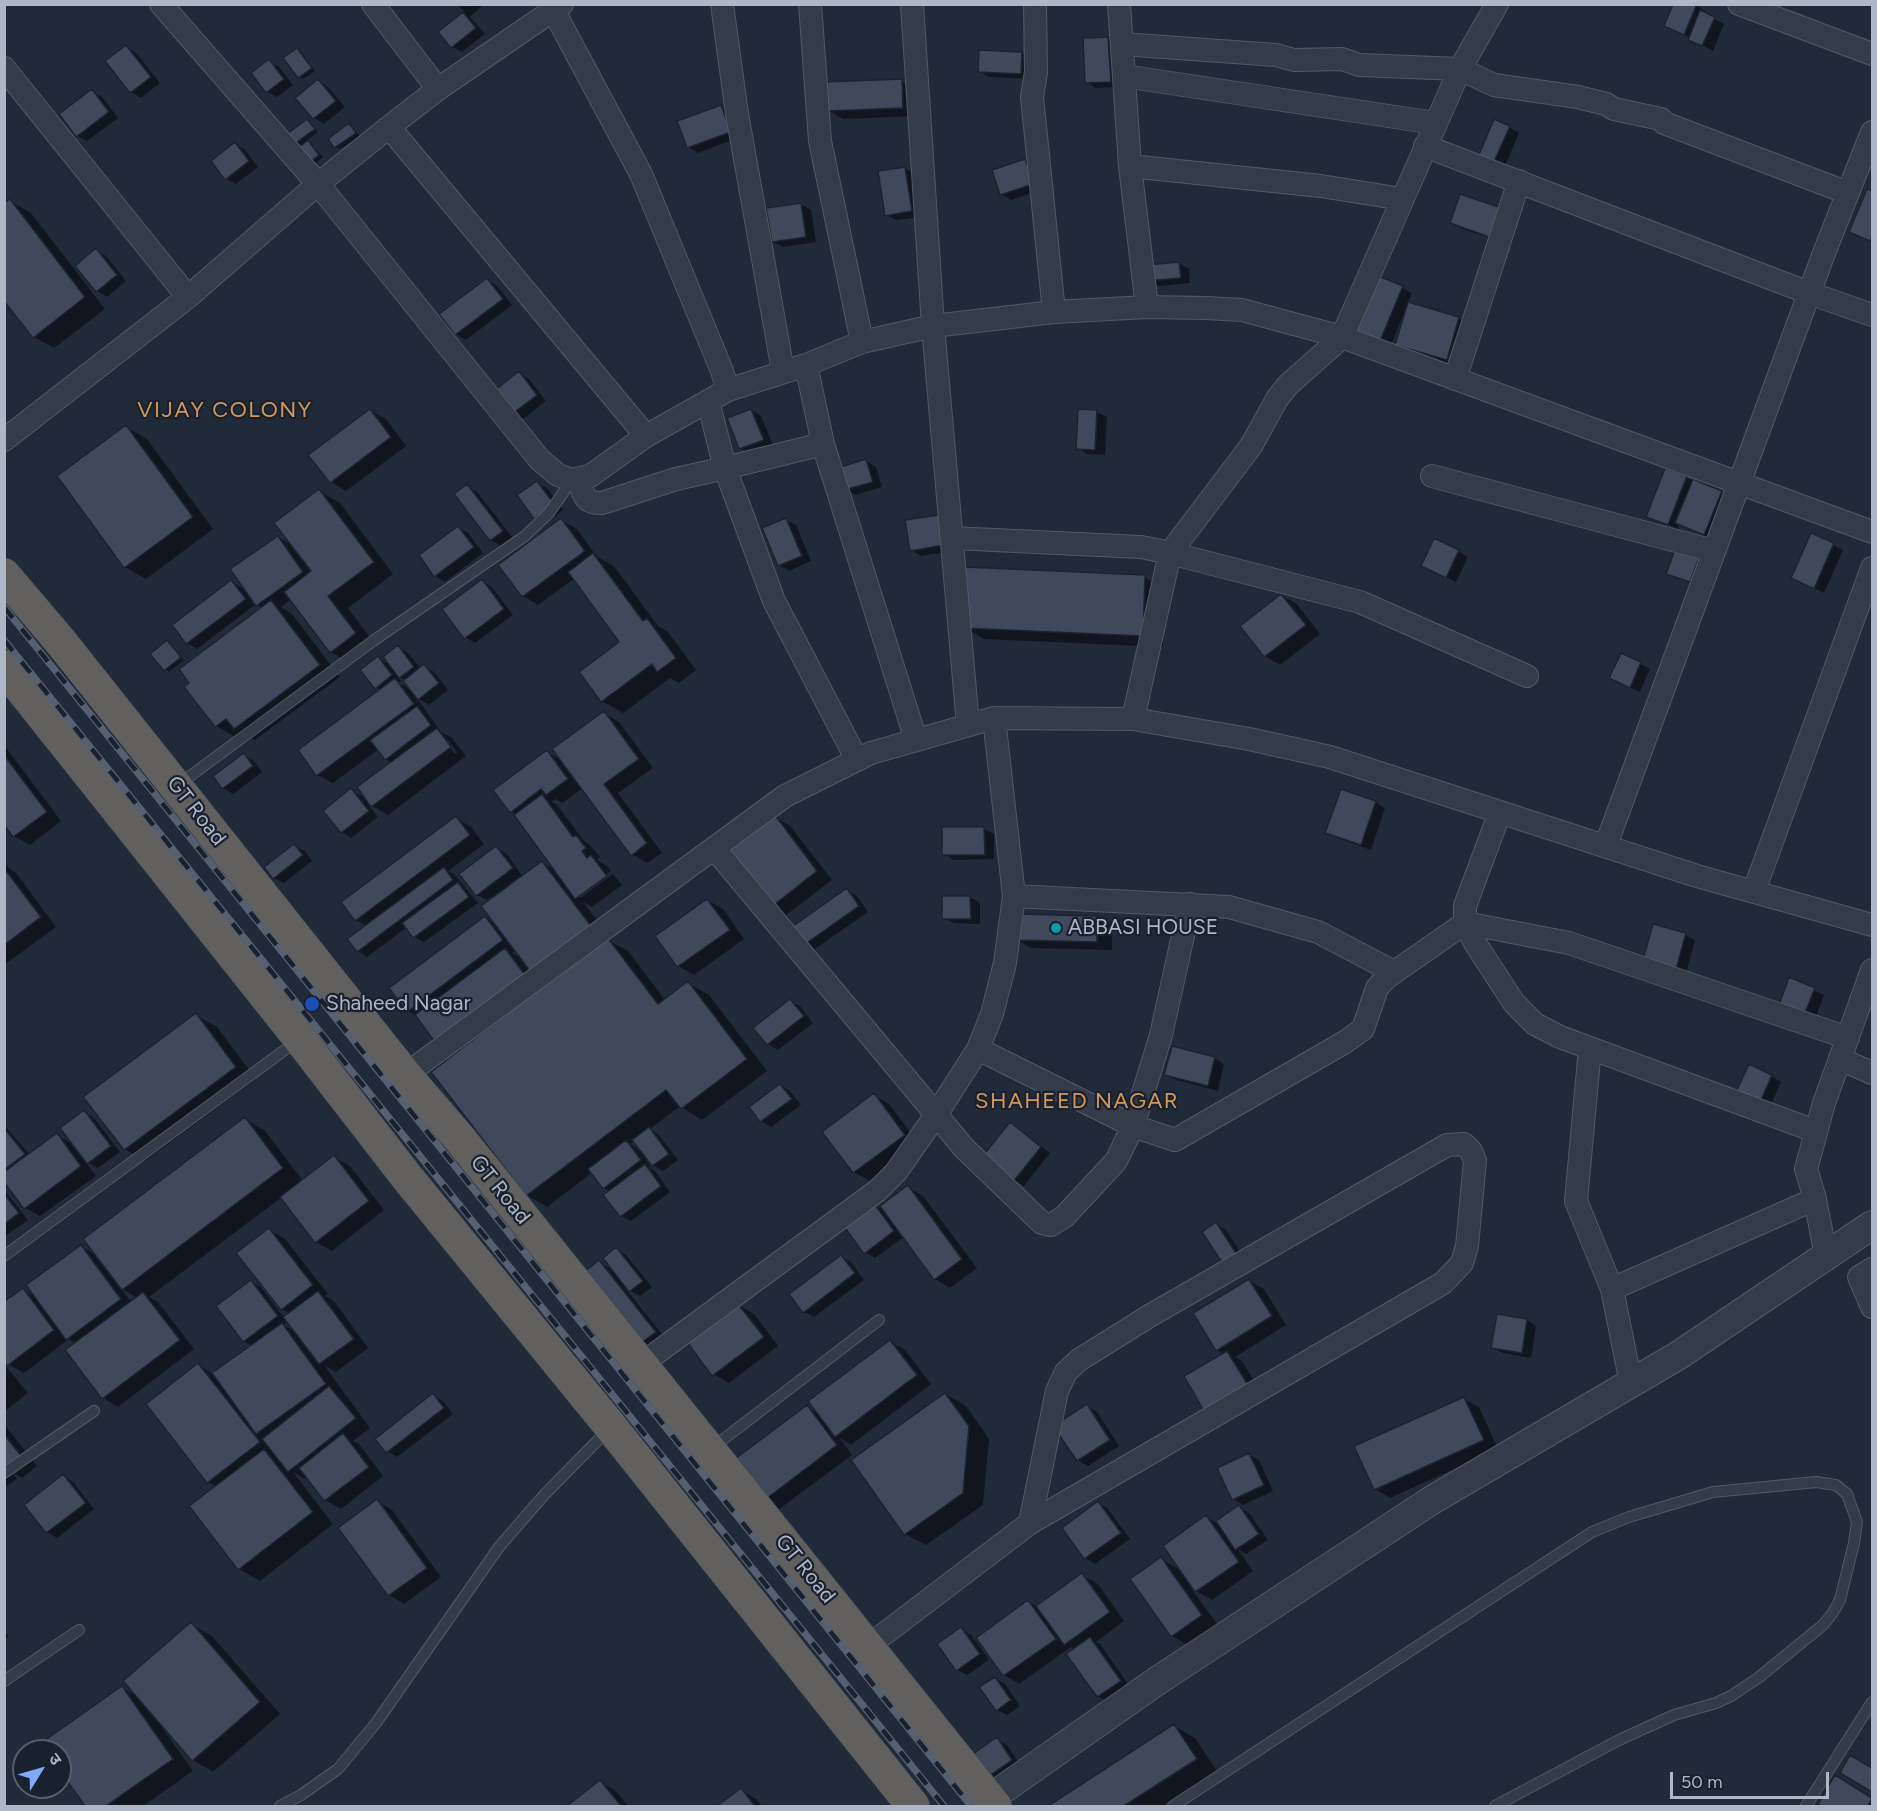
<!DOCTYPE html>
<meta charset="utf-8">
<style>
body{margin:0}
#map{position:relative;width:1877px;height:1811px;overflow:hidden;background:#212a39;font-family:Figtree,"Noto Sans Devanagari",sans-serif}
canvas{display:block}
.frame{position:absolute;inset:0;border:6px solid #afb7c6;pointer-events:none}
.north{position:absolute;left:12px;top:1739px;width:60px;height:60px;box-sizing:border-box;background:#1a212e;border:2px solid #565d6b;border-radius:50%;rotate:53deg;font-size:16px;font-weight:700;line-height:24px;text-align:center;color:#afb7c6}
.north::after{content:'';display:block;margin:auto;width:21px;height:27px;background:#82a8f8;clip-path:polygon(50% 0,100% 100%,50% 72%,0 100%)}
.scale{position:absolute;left:1670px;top:1772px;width:159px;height:27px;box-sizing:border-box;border:3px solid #afb7c6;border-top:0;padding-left:8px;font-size:18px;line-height:21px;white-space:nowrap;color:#afb7c6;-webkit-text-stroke:4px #1a212e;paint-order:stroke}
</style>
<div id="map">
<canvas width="1877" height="1811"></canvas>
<div class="frame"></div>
<div class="north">उ</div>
<div class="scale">50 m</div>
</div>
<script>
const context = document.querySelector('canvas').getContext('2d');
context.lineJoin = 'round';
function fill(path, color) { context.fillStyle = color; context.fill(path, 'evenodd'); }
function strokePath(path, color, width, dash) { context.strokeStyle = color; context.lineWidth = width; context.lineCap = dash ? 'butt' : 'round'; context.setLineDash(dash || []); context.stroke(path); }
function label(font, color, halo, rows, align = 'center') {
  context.font = font + ' Figtree,sans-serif'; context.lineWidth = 4.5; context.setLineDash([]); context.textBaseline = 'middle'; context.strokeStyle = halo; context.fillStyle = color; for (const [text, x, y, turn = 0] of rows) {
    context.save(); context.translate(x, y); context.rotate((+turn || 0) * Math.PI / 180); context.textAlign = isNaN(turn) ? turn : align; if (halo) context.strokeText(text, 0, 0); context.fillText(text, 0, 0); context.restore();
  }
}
fill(new Path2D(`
 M456 4H484L470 17 485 34 462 52 452 47 440 32 465 12Z
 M1694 4 1706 11 1705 14 1724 24 1713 51 1676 31Z
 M1108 38 1118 44 1120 87 1096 88 1086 82Z
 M126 47 136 53 160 83 141 98 131 92Z
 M297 49 301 52 315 71 303 79 299 77Z
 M1021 53 1031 59V79L989 77 979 71Z
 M269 61 279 67 293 85 277 97 267 92Z
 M318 81 328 87 345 107 324 124 314 118Z
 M901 81 917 90 918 116 843 119 828 110Z
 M92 91 102 97 118 118 87 141 77 136Z
 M720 106 730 112 740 137 698 153 688 147Z
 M308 121 318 132 306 141 312 145 323 157 315 164 291 146Z
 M350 125 360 136 340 149 335 147Z
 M1509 127 1519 133 1504 168 1490 162Z
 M236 144 245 150 258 167 236 184 226 179Z
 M1025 161 1035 167 1043 189 1011 200 1001 194Z
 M905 168 915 174 921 217 896 220 886 215Z
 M1868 191 1872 193V242L1851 231Z
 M1461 196 1502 242 1462 229 1452 223Z
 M10 201 31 213 105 309 54 348 34 337Z
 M801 204 811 210 816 242 783 247 773 242Z
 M96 250 106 256 126 281 107 297 97 291Z
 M1179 263 1189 269 1190 283 1159 286 1149 280Z
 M487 280 497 286 512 305 466 340 456 334Z
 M1402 288 1412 293 1408 304 1459 318 1474 327 1463 367 1413 353 1397 344 1406 314 1404 313 1391 345 1366 335Z
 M519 373 529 379 546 401 523 419 513 413Z
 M370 410 386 419 406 446 346 491 331 482Z
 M751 410 761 416 773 445 750 454 740 448Z
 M1097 412 1107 417 1105 455 1087 454 1078 448Z
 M126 427 147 439 213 529 146 579 125 567Z
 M866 461 876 467 882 487 855 495 845 489Z
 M1686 478 1731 498 1714 540 1680 524 1678 529 1648 516Z
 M537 483 547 488 563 510 545 524 535 518Z
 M467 486 477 492 512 537 501 546 491 540Z
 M319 491 340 503 393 574 348 608 376 646 352 664 331 652 292 599 281 607 292 614 340 677 255 740 243 733 237 738 216 726 263 608 256 604 197 649 187 643 232 582 248 592 278 537 295 547Z
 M561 520 577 529 597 557 614 566 658 626 668 632 696 670 679 683 670 678 623 713 602 701 621 642 575 578 538 605 523 596Z
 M786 520 796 525 811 561 789 571 779 565Z
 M906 521 953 551 921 556 911 550Z
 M458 528 468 533 483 553 445 582 435 576Z
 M1833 545 1843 550 1824 593 1792 578Z
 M1677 549 1709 563 1700 587 1668 574Z
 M1458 551 1468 557 1456 582 1433 571Z
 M1144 577 1165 589 1163 647 984 639 964 627Z
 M482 581 492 587 513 615 475 643 465 637Z
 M1281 595 1297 604 1320 634 1280 665 1265 656Z
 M167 642 184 660 169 672 165 669Z
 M398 647 408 653 421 669 424 666 434 672 448 690 429 705 417 698 441 732 452 738 466 756 388 815 367 803 378 817 351 838 342 832 351 790 367 799 392 763 386 759 379 749 333 783 317 775 381 690 376 687 378 658 392 666ZM397 675 406 681 411 690 399 683 401 681ZM444 740H448L457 752 455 754Z
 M1640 664 1650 669 1640 692 1621 684Z
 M604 713 619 722 653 768 618 793 662 853 647 863 632 854 583 788 562 803 555 799 552 802 557 805 584 841 591 846 600 857 597 860 607 866 611 871 580 894V898L613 874 622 885 592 907 583 902 610 938 608 940 628 951 665 1000 688 983 709 995 767 1071 702 1120 680 1106 650 1129 659 1135 678 1160 663 1171 647 1161 650 1166 649 1168 655 1171 670 1192 631 1221 621 1216 610 1191 604 1188 593 1172 547 1207 527 1195 551 982 418 1017 408 1011 486 918 497 925 500 894 498 892 487 900 477 895 497 848 507 854 523 877 542 863 556 871 517 815 511 811 547 752 564 762ZM516 950 523 960 512 953ZM635 1141 643 1151 630 1144Z
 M4 745 61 821 30 845 14 836 4 823Z
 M244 755 254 761 262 772 233 794 223 788Z
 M1375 802 1385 808 1371 850 1337 838 1327 832Z
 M775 817 790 826 832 880 786 915 771 906Z
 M456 818 471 827 484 844 448 871 454 874 478 903 424 942 414 937 407 927 367 957 358 951 367 926 356 920Z
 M984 829 994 834V859L954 860 944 854Z
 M295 846 305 851 312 861 284 883 274 878Z
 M4 863 10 869 16 873 56 927 4 965Z
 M847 890 857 896 868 912 812 951 802 946Z
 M970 897 980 903V924L954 923 944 918Z
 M707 900 723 909 744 939 694 975 678 966Z
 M1097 917 1112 926V950L1031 948 1015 939Z
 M1685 935 1695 940 1685 977 1653 968Z
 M1790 979 1824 995 1814 1022 1789 1013Z
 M790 1001 800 1006 813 1023 778 1050 768 1044Z
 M196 1015 217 1027 256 1079 145 1161 125 1149Z
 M1215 1058 1224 1064 1218 1091 1176 1080 1166 1075Z
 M1771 1076 1781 1082 1768 1111 1746 1101Z
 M781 1085 790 1091 801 1105 771 1127 761 1121Z
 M874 1095 889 1104 919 1144 870 1181 854 1172 824 1132Z
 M85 1112 94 1118 120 1152 98 1168 85 1161 96 1176 40 1216 25 1208 8 1171 4 1169V1125L30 1155 57 1135 75 1146Z
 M245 1119 265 1131 303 1181 334 1157 350 1166 384 1210 332 1251 316 1242 282 1197 149 1297 158 1302 194 1349 118 1407 103 1398 76 1344 69 1339 24 1373 4 1362 23 1290 39 1299 81 1247 98 1256ZM121 1288 137 1298 131 1302Z
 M1010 1124 1050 1153 1024 1186 1014 1180Z
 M908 1187 923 1196 977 1268 950 1288 935 1279 904 1237 875 1258 865 1252 873 1204 880 1208Z
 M4 1190 28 1220 5 1236H4Z
 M1216 1224 1226 1230 1250 1267 1238 1274Z
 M269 1230 285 1239 328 1294 325 1296 334 1301 368 1348 336 1372 324 1365 370 1428 353 1441 359 1444 383 1476 341 1509 325 1500 308 1477 305 1479 293 1472 333 1524 260 1581 239 1569 217 1487 208 1482 199 1365 213 1374 252 1346 244 1341 251 1282 261 1287 284 1318 290 1314 282 1309ZM288 1321 298 1333 283 1325Z
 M616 1249 626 1255 652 1287 640 1296 625 1288 665 1338 652 1348 642 1342 599 1262 615 1271Z
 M841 1257 851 1262 864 1280 814 1317 804 1312Z
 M1249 1281 1264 1289 1286 1325 1235 1357 1242 1361 1265 1399 1224 1423V1354L1217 1350Z
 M738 1305 754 1314 778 1346 729 1383 713 1374Z
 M1527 1320 1536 1326 1531 1358 1503 1353 1493 1348Z
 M890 1341 905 1350 931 1384 851 1445 839 1437 852 1455 774 1513 759 1504 807 1407 819 1414Z
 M4 1364 28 1393 4 1412Z
 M945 1394 966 1406 989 1439 983 1505 926 1545 905 1534Z
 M433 1395 443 1401 453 1414 397 1457 387 1451Z
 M1464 1399 1479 1407 1498 1449 1390 1498 1375 1489Z
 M1087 1406 1097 1412 1119 1446 1088 1466 1078 1460Z
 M4 1424 37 1466 22 1478 12 1472 17 1479 4 1488Z
 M1249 1455 1259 1460 1273 1491 1243 1505 1233 1499Z
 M63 1476 73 1482 94 1509 57 1538 47 1532 26 1505Z
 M377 1501 392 1510 441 1577 404 1604 389 1595Z
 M1099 1503 1108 1509 1130 1539 1095 1564 1085 1558 1064 1528Z
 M1239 1507 1249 1513 1268 1540 1246 1554 1238 1549 1253 1571 1212 1600 1191 1588 1217 1624 1187 1645 1172 1636 1161 1559 1183 1571 1206 1517 1220 1525Z
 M1082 1575 1098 1584 1124 1621 1096 1642 1100 1644 1130 1687 1108 1702 1098 1696 1068 1654 1075 1649 1071 1647 1019 1684 1004 1675 978 1638 1029 1602 1037 1607Z
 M191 1624 212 1636 280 1714 213 1772 193 1760 165 1727 163 1729 193 1771 143 1806H87L60 1768V1751H48L122 1688 139 1697Z
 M961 1629 971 1635 989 1660 967 1675 957 1670Z
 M4 1631 9 1637 4 1640Z
 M995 1678 1005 1684 1020 1706 1007 1715 997 1710Z
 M1174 1726 1195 1738 1217 1771 1162 1806H1050Z
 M997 1739 1007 1745 1021 1766 993 1786 983 1780Z
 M1836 1777 1872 1800V1806H1824L1820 1804Z
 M600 1782 616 1791 628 1806H569Z
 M741 1790 756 1799 762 1806H719Z`), '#0007');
const building = new Path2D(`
 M1673 4H1697L1684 35 1664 26Z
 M1700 10 1715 17 1702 46 1688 40Z
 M463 12 476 28 451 48 438 32Z
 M1108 37 1111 82 1085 83 1083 38Z
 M126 45 151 77 130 93 105 61Z
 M297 48 312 68 298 78 283 58Z
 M979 50 1022 52 1021 74 978 72Z
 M269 59 284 79 266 93 251 73Z
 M318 79 336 101 313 119 295 98Z
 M902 79 903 108 827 111 826 82Z
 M92 89 109 112 76 137 59 114Z
 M721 105 731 132 687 148 677 121Z
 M307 119 315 129 290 147 283 137Z
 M1494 119 1510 126 1493 164 1478 157Z
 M349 123 356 133 334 148 328 139Z
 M308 140 319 155 310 162 298 148Z
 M235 142 249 161 225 180 211 161Z
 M1025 159 1034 184 1000 195 992 170Z
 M905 167 912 211 885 216 878 171Z
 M1867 189 1872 191V236L1870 241 1849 232Z
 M1460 194 1502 208 1492 238 1450 223Z
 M10 199 85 297 33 338 4 301V203Z
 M801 203 806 237 772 242 766 208Z
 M96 248 117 275 96 292 75 266Z
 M1179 262 1181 278 1147 281 1146 265Z
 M1376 275 1403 286 1380 341 1354 330Z
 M487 278 503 299 455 335 439 314Z
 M1408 302 1459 317 1447 360 1395 345Z
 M519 371 537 395 512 414 494 391Z
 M370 409 391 437 330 483 308 455Z
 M751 409 764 440 739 449 727 418Z
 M1078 409 1097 410 1095 450 1076 449Z
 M126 425 193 517 124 568 57 476Z
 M866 459 873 482 844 490 837 468Z
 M1665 468 1687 476 1668 525 1646 517Z
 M1693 479 1722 491 1704 535 1675 523Z
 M537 481 554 504 534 519 517 495Z
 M467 484 503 531 490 541 454 494Z
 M319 489 374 562 328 596 356 633 330 653 284 592 311 571 274 523Z
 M939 515 944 545 910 551 905 520Z
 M561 518 585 551 522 597 498 565Z
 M786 518 802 556 778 566 762 528Z
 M458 526 474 547 434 577 419 555Z
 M1811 533 1834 543 1814 589 1791 578Z
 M278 536 303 572 256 606 230 569Z
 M1434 538 1459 550 1446 578 1421 566Z
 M1676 547 1700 555 1690 582 1666 574Z
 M593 553 643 621 647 618 676 658 657 672 652 664 601 702 579 672 619 642 568 572Z
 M965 567 1145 575 1143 636 962 628Z
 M482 579 504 609 464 639 442 609Z
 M231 580 246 599 186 644 172 625Z
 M1281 594 1306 625 1264 657 1240 626Z
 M271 600 320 665 234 729 226 719 215 727 184 687 189 683 179 669Z
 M167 640 181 657 164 671 150 654Z
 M398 645 414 667 399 678 383 657Z
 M1621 653 1641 662 1630 688 1609 678Z
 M378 656 392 675 375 689 360 670Z
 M424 664 439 683 418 700 403 681Z
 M395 678 414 704 316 776 298 750Z
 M417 706 431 725 385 760 370 740Z
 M604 711 639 759 604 784 647 843 631 856 552 749Z
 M437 728 451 747 371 807 357 787Z
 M547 750 568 779 546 795 541 789 510 813 493 790Z
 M244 753 253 766 222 789 213 776Z
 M4 755 47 812 13 837 4 825Z
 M351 788 369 811 341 833 323 811Z
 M1341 789 1376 801 1361 845 1325 833Z
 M542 794 573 837 576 835 586 848 582 851 587 858 591 855 607 876 575 899 514 815Z
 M775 815 817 871 770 908 727 852Z
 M456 816 470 835 355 921 341 902Z
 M942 827H984L985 855H942Z
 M294 844 303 855 273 879 264 867Z
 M496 846 513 868 476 896 459 874Z
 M542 861 591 926 530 971 481 906Z
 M444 867 453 880 357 952 347 939Z
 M4 868 41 917 4 945Z
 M458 882 469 897 413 938 402 923Z
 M847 888 859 906 801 947 789 929Z
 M942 896H970L971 919H942Z
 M707 899 730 930 677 967 655 936Z
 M1015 914 1097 916V942L1014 940Z
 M485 916 503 940 407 1012 389 988Z
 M1653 924 1686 933 1675 973 1642 963Z
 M607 937 658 1004 688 981 747 1059 681 1109 666 1090 526 1196 431 1072Z
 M505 948 525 975 435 1042 415 1015Z
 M1789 977 1815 988 1803 1018 1778 1008Z
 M790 999 804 1016 767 1045 753 1028Z
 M196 1013 236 1067 124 1150 83 1097Z
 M1172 1046 1215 1057 1208 1086 1164 1075Z
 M1749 1064 1772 1075 1758 1107 1734 1096Z
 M780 1084 792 1099 760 1122 749 1107Z
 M874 1093 905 1135 853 1173 822 1132Z
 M84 1110 111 1146 87 1164 60 1128Z
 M245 1117 283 1168 122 1290 83 1239Z
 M1010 1122 1041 1147 1013 1182 982 1157Z
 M649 1127 669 1154 652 1166 632 1140Z
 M4 1128 25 1154 4 1170Z
 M57 1133 81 1166 24 1209 4 1182V1172Z
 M626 1140 641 1160 603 1189 588 1169Z
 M334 1155 369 1201 315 1243 280 1197Z
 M645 1164 661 1186 620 1217 603 1195Z
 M908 1185 962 1259 934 1280 880 1206Z
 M4 1194 19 1213 4 1224Z
 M873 1202 894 1231 864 1254 843 1225Z
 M1216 1222 1241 1261 1227 1270 1202 1232Z
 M269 1228 313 1285 281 1310 236 1253Z
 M81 1245 121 1299 66 1340 26 1285Z
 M616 1247 643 1281 629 1292 603 1258Z
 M841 1255 855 1273 803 1313 789 1294Z
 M599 1260 656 1332 641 1343 584 1272Z
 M1249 1279 1272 1316 1216 1351 1193 1313Z
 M251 1280 278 1316 243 1342 216 1306Z
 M23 1288 54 1330 7 1366 4 1362V1302Z
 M318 1291 354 1339 319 1364 283 1317Z
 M143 1292 180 1340 102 1399 65 1350Z
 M738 1304 764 1337 712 1376 687 1342Z
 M1497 1314 1527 1319 1522 1353 1491 1348Z
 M282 1323 326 1384 256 1434 212 1373Z
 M890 1340 917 1375 835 1437 808 1401Z
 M1227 1351 1251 1390 1207 1416 1184 1376Z
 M198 1363 260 1442 207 1483 146 1404Z
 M329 1386 356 1418 288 1472 262 1439Z
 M433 1393 444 1408 386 1453 375 1439Z
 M945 1393 969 1426 963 1493 904 1535 851 1460Z
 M1464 1397 1484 1440 1374 1490 1354 1446Z
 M1087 1404 1110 1440 1077 1461 1053 1426Z
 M807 1405 837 1445 758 1505 727 1465Z
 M343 1433 369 1467 324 1501 299 1468Z
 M4 1434 22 1457 4 1469Z
 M264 1449 313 1512 238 1570 189 1506Z
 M1249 1453 1264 1485 1232 1500 1217 1468Z
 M63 1474 86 1503 46 1533 24 1505Z
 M377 1499 427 1568 388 1596 338 1528Z
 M1098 1501 1121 1533 1084 1559 1062 1528Z
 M1239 1505 1259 1534 1235 1550 1216 1521Z
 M1206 1515 1239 1562 1195 1592 1163 1546Z
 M1161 1557 1202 1615 1171 1637 1130 1579Z
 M1082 1573 1110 1612 1064 1645 1036 1606Z
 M1028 1600 1056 1639 1003 1676 976 1638Z
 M191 1622 260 1702 192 1761 123 1681Z
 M961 1627 980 1654 956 1671 937 1644Z
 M1090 1637 1121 1681 1097 1697 1066 1654Z
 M995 1677 1011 1700 996 1711 979 1687Z
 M122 1686 173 1759 106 1806H85L60 1771V1751H46L41 1743Z
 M1174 1724 1197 1759 1124 1806H1048Z
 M997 1737 1012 1760 982 1781 966 1759Z
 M1850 1755 1872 1768V1792L1840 1773Z
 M1835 1775 1872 1798 1868 1806H1821L1818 1804Z
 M600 1780 621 1806H567Z
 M741 1788 755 1806H717Z`);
fill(building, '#40495b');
strokePath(building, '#1c2330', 1.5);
const service = new Path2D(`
 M178 785 373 641 525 536 549 513 572 480
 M4 1256 297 1041
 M712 1448 879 1320
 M4 1473 94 1411
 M4 1681 79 1630
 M280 1806 301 1795 338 1769 376 1723 499 1547 544 1495 608 1430
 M1173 1806 1592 1532 1629 1517 1713 1492 1816 1482 1836 1485 1847 1494 1857 1522 1854 1543 1840 1600 1832 1614 1823 1625 1758 1678 1731 1696 1716 1703 1674 1715 1619 1740 1495 1806
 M1806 1806 1872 1702`);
const minor = new Path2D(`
 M161 4 318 184 540 460 558 475 572 480 590 476 646 436 728 390 806 365 862 342 933 326 1054 312 1147 307 1206 308 1242 310 1342 337 1872 532
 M373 4 438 89
 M550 4 641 174 722 371 728 390
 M722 4 737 114 783 371
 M810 4 820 141 862 342
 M912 4 933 326 968 725
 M1035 4 1036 72 1032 97 1054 312
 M1119 4 1130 166 1147 307
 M1739 4 1872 54
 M1122 44 1276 55 1294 60 1342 59 1359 65 1460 69 1494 85 1578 97 1606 104 1614 109 1661 119 1664 123 1848 193
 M4 68 188 297
 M1124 76 1435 123
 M389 127 646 436
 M1425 146 1809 293 1872 315
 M1130 166 1321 186 1402 199
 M806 365 823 444 916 740
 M1455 379 1519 181
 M4 440 188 297 318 184 389 127 438 89 562 4
 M823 444 725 468 774 601 857 760
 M1432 476 1714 551
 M580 478C581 493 585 504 602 503L676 479 725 468 708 401
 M952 538 1141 547 1170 553 1360 602 1527 676
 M1133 719 1170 553 1251 446 1277 399 1288 385 1342 337 1460 69 1497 4
 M1500 812 1465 906V923L1475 943 1514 1003 1535 1024 1560 1037 1815 1131
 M1606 845 1824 253 1872 132
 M714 848 964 1148 1042 1223 1051 1225 1065 1216 1116 1161 1133 1126 1161 1035 1190 904
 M1754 891 1872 568
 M1014 896 1229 907 1318 932 1394 972
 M1590 1048 1576 1201 1612 1289 1631 1383
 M978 1049 1133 1126 1175 1140 1345 1042 1363 1029 1377 988 1386 978 1465 923 1569 943 1848 1038
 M1840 1059 1872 1073
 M405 1075 785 796 871 753 994 718 1133 719 1249 739 1330 757 1697 876 1872 925
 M1826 1256 1815 1199 1806 1169 1824 1103 1872 970
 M1872 1269 1859 1277 1872 1307
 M1612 1289 1815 1199
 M640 1365 877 1191 896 1172 936 1115 978 1049 992 1014 1005 963 1014 896 994 718
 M867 1647 1030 1523 1443 1283 1462 1263 1467 1246 1475 1161 1471 1151 1464 1144 1447 1145 1151 1315 1079 1360 1066 1372 1057 1391 1030 1523`);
const tertiary = new Path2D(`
 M989 1799 1157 1681 1432 1500 1679 1355 1872 1225`);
const trunk = new Path2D(`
 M4 575 61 642 405 1075 460 1139 995 1806
 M4 667 300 1039 406 1176 611 1427 913 1806`);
strokePath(service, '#525a67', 12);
strokePath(minor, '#525a67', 24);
strokePath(tertiary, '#525a67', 30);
strokePath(trunk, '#3f4754', 34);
strokePath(service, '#353c49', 10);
strokePath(minor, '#353c49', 22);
strokePath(tertiary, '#353c49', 28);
strokePath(trunk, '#61605e', 33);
const rail = new Path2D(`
 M4 607 971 1806
 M4 640 944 1806`);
strokePath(rail, '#566071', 7);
strokePath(rail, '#1a212e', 4.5, [14]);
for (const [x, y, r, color] of [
 [1056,928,6,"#0f9aa8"],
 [312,1004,8,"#1a4fb4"]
]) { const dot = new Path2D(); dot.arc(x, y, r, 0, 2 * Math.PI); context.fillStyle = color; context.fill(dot); strokePath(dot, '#1a212e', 2); }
label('21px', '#afb7c6', '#1a212e', [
 ["GT Road",196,811,52],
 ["GT Road",500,1190,51],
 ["GT Road",805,1569,51]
]);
label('21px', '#afb7c6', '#1a212e', [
 ["ABBASI HOUSE",1068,928],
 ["Shaheed Nagar",326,1004]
], 'left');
context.letterSpacing = '1.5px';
label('22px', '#d4985c', '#1a212e', [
 ["VIJAY COLONY",225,411],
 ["SHAHEED NAGAR",1077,1102]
]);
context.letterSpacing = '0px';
</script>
